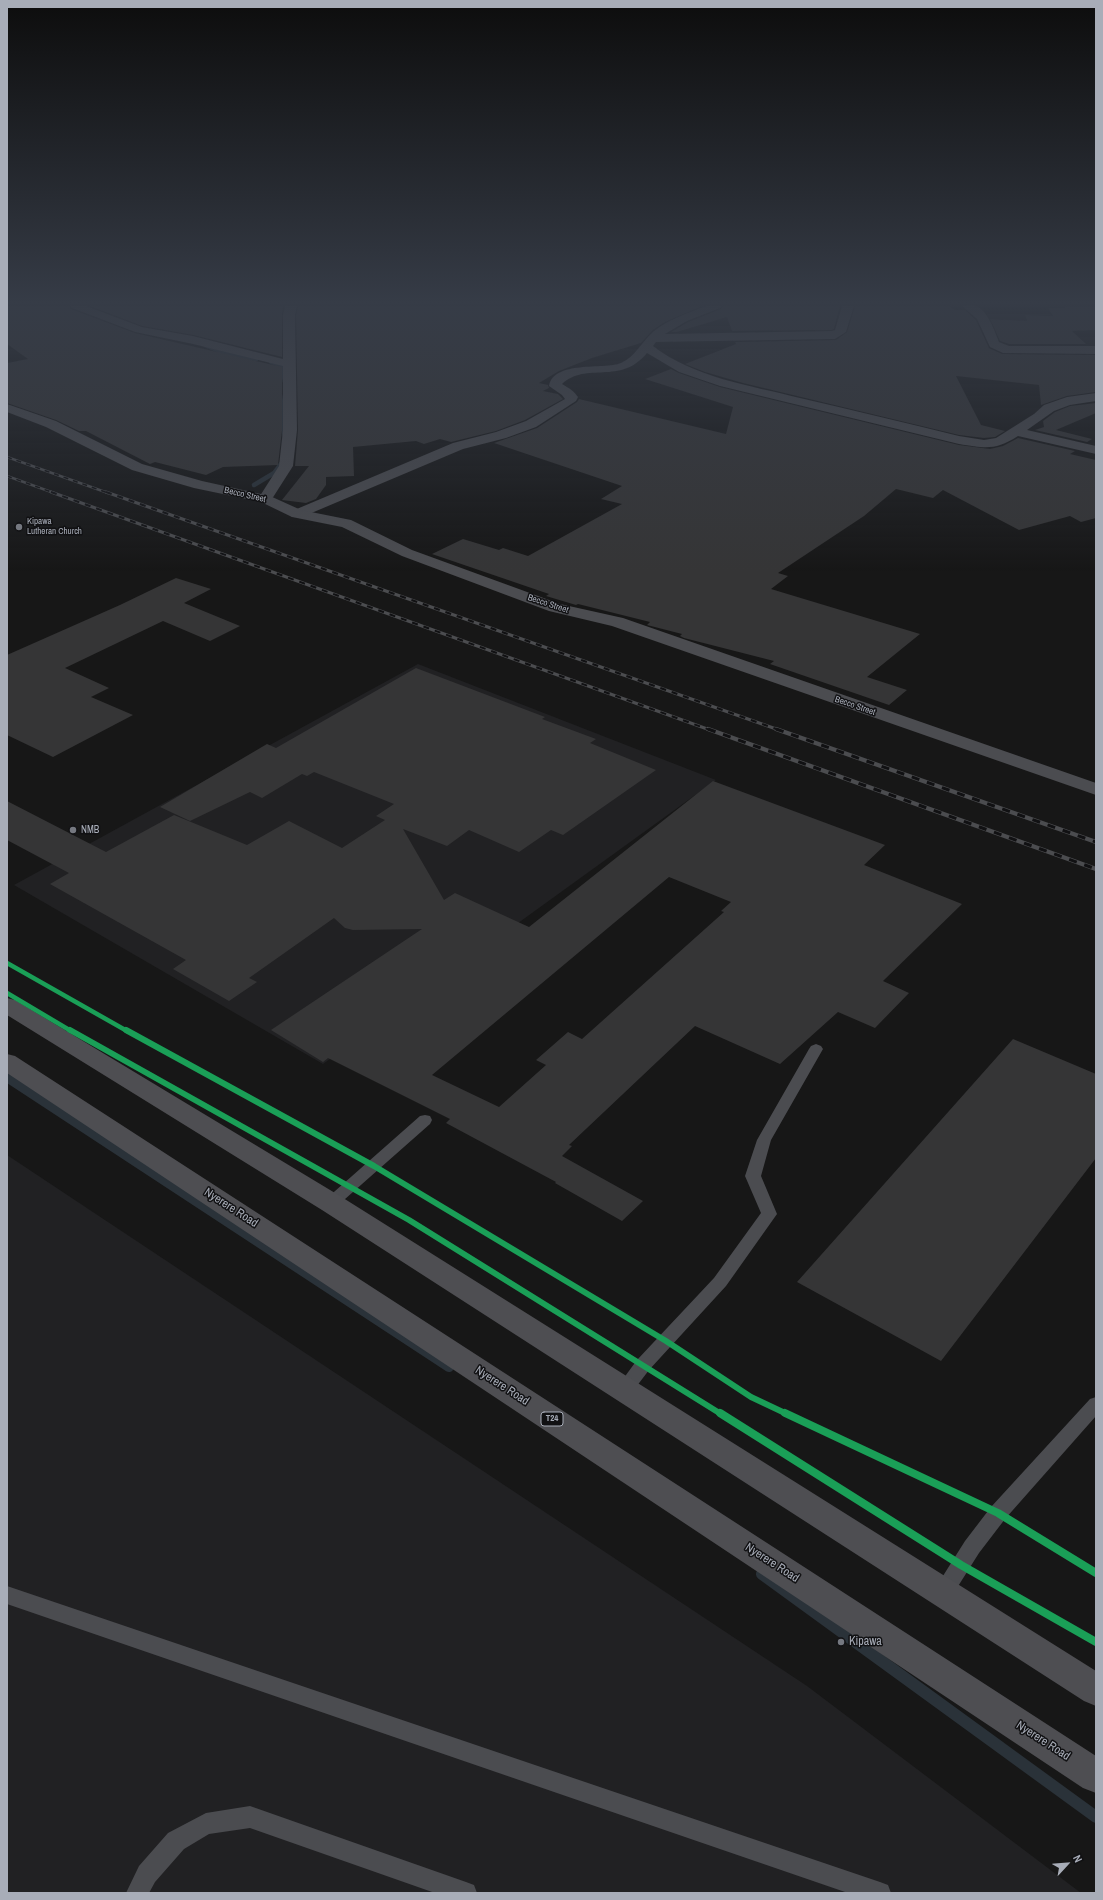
<!DOCTYPE html>
<style>
body{margin:0}
#map{position:relative;width:1103px;height:1900px;overflow:hidden;background:#171717;font-family:"Archivo Narrow",sans-serif}
canvas{display:block}
.frame{position:absolute;inset:0;border:8px solid #a8adb8;pointer-events:none}
.north{position:absolute;left:1047px;top:1844px;width:40px;height:40px;-webkit-text-stroke:3px #111113;paint-order:stroke;rotate:64deg;font-size:11px;font-weight:700;line-height:16px;text-align:center;color:#a8adb8}
.north::after{content:'';display:block;margin:auto;width:14px;height:18px;background:#a8adb8;clip-path:polygon(50% 0,100% 100%,50% 72%,0 100%)}
</style>
<div id="map">
<canvas width="1103" height="1900"></canvas>
<div class="frame"></div>
<div class="north">N</div>
</div>
<script>
const context = document.querySelector('canvas').getContext('2d');
context.lineJoin = 'round';
function fill(path, color) { context.fillStyle = color; context.fill(path, 'evenodd'); }
function strokePath(path, color, width, dash) { context.strokeStyle = color; context.lineWidth = width; context.lineCap = dash ? 'butt' : 'round'; context.setLineDash(dash || []); context.stroke(path); }
function label(font, color, halo, rows, align = 'center') {
  context.font = font + ' "Archivo Narrow",sans-serif'; context.lineWidth = 3; context.setLineDash([]); context.textBaseline = 'middle'; context.strokeStyle = halo; context.fillStyle = color; for (const [text, x, y, turn = 0] of rows) {
    context.save(); context.translate(x, y); context.rotate((+turn || 0) * Math.PI / 180); context.textAlign = isNaN(turn) ? turn : align; if (halo) context.strokeText(text, 0, 0); context.fillText(text, 0, 0); context.restore();
  }
}
fill(new Path2D(`
 M418 664 716 780 323 1064 14 885Z
 M7 1155 807 1686 1081 1893H7Z`), '#212123');
strokePath(new Path2D(`
 M205 345 224 353 256 359
 M271 362 282 366 285 382
 M285 395 281 421 286 440
 M254 485 274 473 283 461`), '#2a3239', 4.5);
strokePath(new Path2D(`
 M7 1077 449 1367`), '#2a3239', 10);
strokePath(new Path2D(`
 M762 1574 1096 1817`), '#2a3239', 12);
fill(new Path2D(`
 M7 306H69L71 309 135 333 282 367V430L278 465 223 467 206 475 155 462 150 464 86 431H79L56 420 7 403V363L28 359 7 344Z
 M90 306H283L282 315V357L193 335 142 326Z
 M298 306H702L665 322 653 330 641 343 592 358 559 371 539 383 548 385 549 388 543 391 558 394 563 399 525 420 496 431 451 442 440 439 424 444 416 441 353 447 354 476 326 477V485L316 499 306 503 282 500 309 466H295L298 430 296 315Z
 M723 306H840L834 329 832 330 732 331 727 317 677 332H671L688 322 721 309Z
 M855 306H949L955 310H965L976 320 989 348 1002 354 1096 355V392L1067 396 1041 405 1039 385 956 376 981 425 1005 431 995 437 984 438 959 435 743 383 705 372 685 364 736 344 735 342 836 340 847 332Z
 M1064 306 1096 307V330L1072 331 1086 344H1009L1000 341 990 319 1027 321 1025 315 1053 316 1048 308H1065Z
 M671 369 679 373 720 387 959 445 990 449 1003 446 1018 438 1075 451 1070 454 1096 460V518L1081 522 1070 516 1019 530 943 490 933 498 896 489 864 516 778 573 788 576 771 589 920 634 867 677 907 690 889 705 770 664 774 661 684 638 680 636 682 634 647 625 650 622 578 604 576 605 546 596 549 594 432 554 463 539 499 550 503 548 528 556 622 504 601 499 622 486 494 443 537 428 577 402 579 399 726 434 733 407 645 379Z
 M1096 403V413L1056 430 1092 439 1087 442 1035 430 1044 427 1043 421 1055 412 1070 406Z
 M176 578 211 589 184 603 240 626 210 641 163 621 65 668 109 688 91 697 133 715 53 757 7 735V655L120 605Z
 M416 668 545 717 542 719 596 739 590 743 656 770 563 835 551 830 519 852 469 830 447 846 403 829 444 900 455 893 529 927 713 781 885 845 864 865 962 904 883 981 909 993 875 1028 838 1012 780 1064 695 1026 569 1145 572 1146 562 1156 643 1201 622 1221 555 1183 556 1182 446 1123 450 1119 328 1058 323 1062 271 1030 422 929 353 930 345 928 334 918 249 978 257 982 229 1001 173 969 186 960 50 884 69 873 7 840V801L106 852 174 815 247 845 289 821 342 848 385 820 376 816 394 804 314 772 307 776 302 774 262 798 250 792 190 821 160 807 267 744 276 748ZM669 877 731 902 721 911 724 912 582 1039 568 1032 536 1060 546 1065 499 1107 432 1075Z
 M1013 1039 1096 1074V1158L941 1361 797 1282Z`), '#353536');
fill(new Path2D(`
 M816 1044 821 1046 823 1049 771 1140 761 1176 777 1214 726 1286 649 1370 630 1395 624 1397 618 1395 615 1390 637 1360 714 1278 761 1213 745 1176 757 1140 809 1049 811 1046Z
 M425 1115 430 1116 432 1120 430 1124 336 1207 331 1209 326 1207 323 1203 326 1199 420 1116Z
 M1096 1397V1416L1005 1519 979 1553 950 1599 943 1602 936 1599 933 1593 936 1587 965 1541 991 1507 1090 1399Z
 M7 1586 880 1882 888 1885 891 1893H848L7 1604Z
 M250 1806 466 1882 474 1885 477 1893H435L250 1828 209 1834 184 1849 155 1882 149 1893H126L139 1866 168 1833 206 1813Z`), '#4b4c50');
fill(new Path2D(`
 M70 306H86L142 327 193 336 283 359V315L285 306H297L295 315 297 430 293 466 270 502H260L258 499 279 466 283 430V366L193 344 135 332 72 308Z
 M706 306H722L720 308 687 321 665 334 832 331 835 330 842 306H854L846 332 835 339 656 342 653 346C695 378 749 385 800 398 853 410 906 423 959 436L984 440 996 438 1034 414 1044 405 1067 397 1096 393V401L1070 405 1054 411 1027 430 1096 446V454L1018 436C995 451 985 448 959 444L720 386 679 372 647 353C620 386 587 361 562 384 569 388 574 391 578 397L576 401 536 427 506 438 463 449 302 517H292L290 514 292 511 453 443 496 432 526 421 565 399 562 395 549 386C554 360 603 370 621 363 635 357 642 341 654 331 669 319 688 313 706 306Z
 M962 306C966 306 971 305 975 306 987 308 995 332 999 342L1009 346H1096V354L1003 353 990 347 977 319Z`), '#4b4c50');
fill(new Path2D(`
 M7 404 56 421 142 464 202 481 270 496 301 510 351 520 412 550 560 604 623 618 1096 783V795L612 626 549 611 402 556 342 527 292 517 261 502 194 488 132 470 46 427 7 412Z`), '#4b4c50');
fill(new Path2D(`
 M7 998 15 1000 340 1196 1096 1671V1706L1084 1701 322 1210 7 1015Z
 M7 1054 15 1056 1096 1756V1793L1083 1788 7 1073Z`), '#4e4e52');
const railFar2 = new Path2D(`
 M7 457 108 493
 M7 476 54 493`);
const railFar1 = new Path2D(`
 M51 492 710 730
 M106 492 779 730`);
const rail = new Path2D(`
 M708 729 1096 869
 M776 729 1096 842`);
strokePath(railFar2, '#4b4c4f', 2.5);
strokePath(railFar1, '#4b4c4f', 3);
strokePath(rail, '#4b4c4f', 4.5);
strokePath(railFar2, '#111113', 1.5, [5]);
strokePath(railFar1, '#111113', 2, [6]);
strokePath(rail, '#111113', 3, [8]);
strokePath(new Path2D(`
 M7 963 127 1031
 M7 993 71 1031`), '#1a9f57', 4.5);
strokePath(new Path2D(`
 M70 1030 409 1220 721 1414
 M126 1030 374 1166 666 1341 751 1397 787 1414`), '#1a9f57', 6);
strokePath(new Path2D(`
 M720 1413 961 1565 1096 1642
 M785 1413 998 1513 1096 1573`), '#1a9f57', 8);
const sky = context.createLinearGradient(0, 0, 0, 572);
sky.addColorStop(0, '#0d0d0d');
sky.addColorStop(0.53, '#363c47');
sky.addColorStop(1, '#363c4700');
context.fillStyle = sky;
context.fillRect(0, 0, 1103, 572);
for (const [x, y, r, color] of [
 [19,527,4,"#757880"],
 [73,830,4,"#757880"],
 [841,1642,4,"#757880"]
]) { const dot = new Path2D(); dot.arc(x, y, r, 0, 2 * Math.PI); context.fillStyle = color; context.fill(dot); strokePath(dot, '#111113', 1.5); }
label('9px', '#a8adb8', '#111113', [
 ["Becco Street",245,495,13],
 ["Becco Street",548,604,18],
 ["Becco Street",855,706,19]
]);
label('9px', '#a8adb8', '#111113', [
 ["Kipawa",27,522],
 ["Lutheran Church",27,532]
], 'left');
for (const [x, y, w] of [
 [552,1419,22]
]) { const box = new Path2D(); box.roundRect(x - w / 2, y - 7, w, 14, 3); context.fillStyle = '#111113'; context.fill(box); strokePath(box, '#a8adb8', 1); }
label('bold 9px', '#a8adb8', null, [
 ["T24",552,1419]
]);
label('10px', '#a8adb8', '#111113', [
 ["NMB",81,830]
], 'left');
label('12px', '#a8adb8', '#111113', [
 ["Nyerere Road",231,1208,33],
 ["Nyerere Road",502,1386,33],
 ["Nyerere Road",772,1563,33],
 ["Nyerere Road",1043,1741,33]
]);
label('12px', '#a8adb8', '#111113', [
 ["Kipawa",849,1642]
], 'left');
</script>
